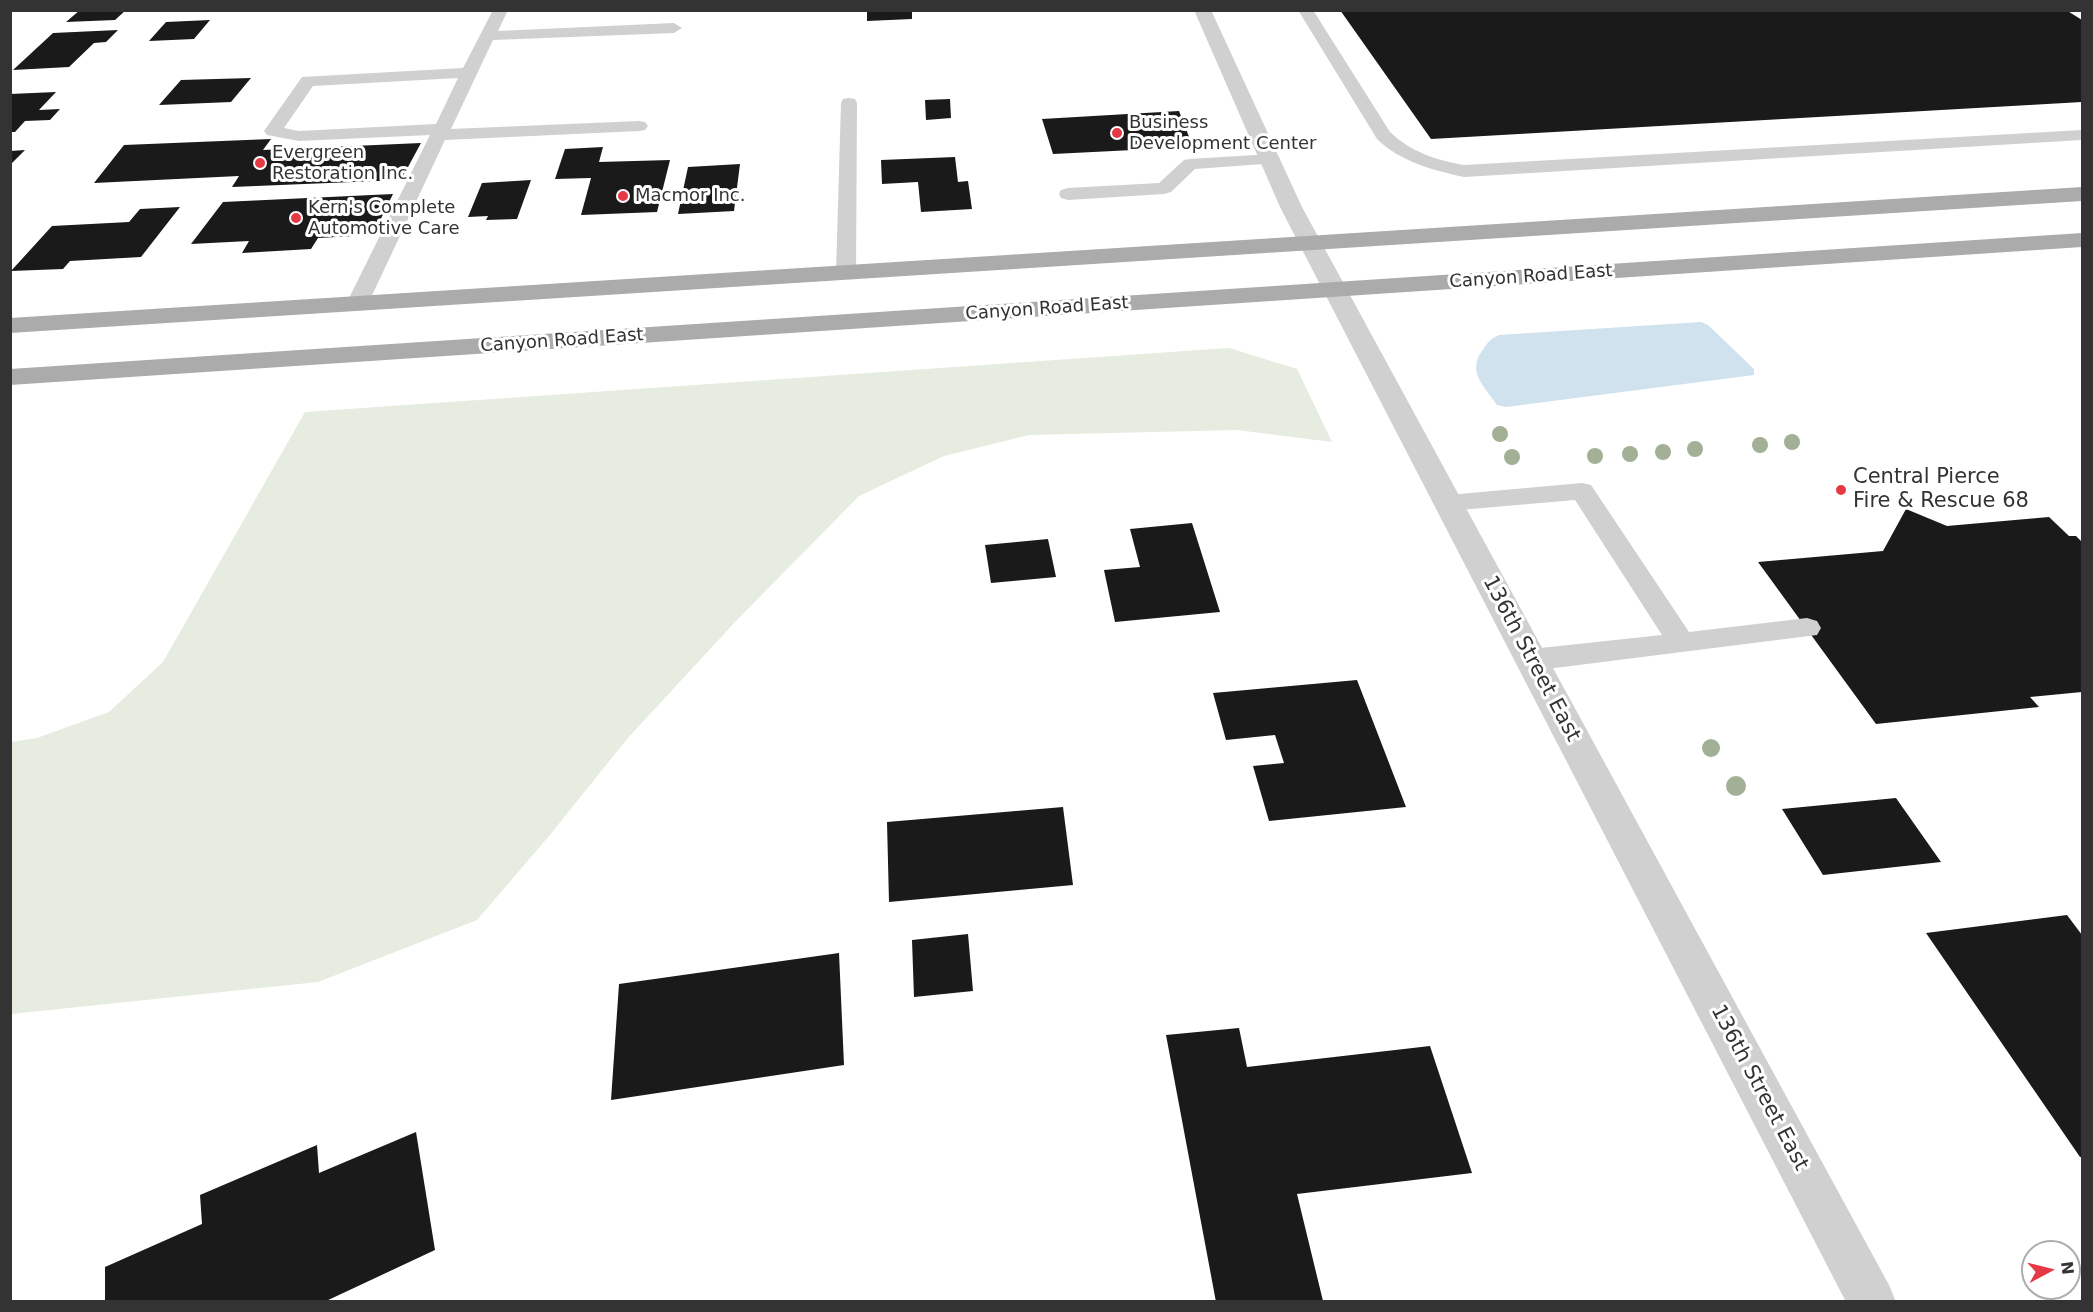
<!DOCTYPE html>
<style>
body{margin:0}
#map{position:relative;width:2093px;height:1312px;overflow:hidden;background:#fff;font-family:"DejaVu Sans",sans-serif}
canvas{display:block}
.frame{position:absolute;inset:0;border:12px solid #333;pointer-events:none}
.north{position:absolute;left:2021px;top:1240px;width:60px;height:60px;box-sizing:border-box;background:#fff;border:2px solid #adadad;border-radius:50%;rotate:83deg;font-size:16px;font-weight:700;line-height:24px;text-align:center;color:#333}
.north::after{content:'';display:block;margin:auto;width:21px;height:27px;background:#e63946;clip-path:polygon(50% 0,100% 100%,50% 72%,0 100%)}
</style>
<div id="map">
<canvas width="2093" height="1312"></canvas>
<div class="frame"></div>
<div class="north">N</div>
</div>
<script>
const context = document.querySelector('canvas').getContext('2d');
context.lineJoin = 'round';
function fill(path, color) { context.fillStyle = color; context.fill(path, 'evenodd'); }
function strokePath(path, color, width, dash) { context.strokeStyle = color; context.lineWidth = width; context.lineCap = dash ? 'butt' : 'round'; context.setLineDash(dash || []); context.stroke(path); }
function label(font, color, halo, rows, align = 'center') {
  context.font = font + ' "DejaVu Sans",sans-serif'; context.lineWidth = 6; context.setLineDash([]); context.textBaseline = 'middle'; context.strokeStyle = halo; context.fillStyle = color; for (const [text, x, y, turn = 0] of rows) {
    context.save(); context.translate(x, y); context.rotate((+turn || 0) * Math.PI / 180); context.textAlign = isNaN(turn) ? turn : align; if (halo) context.strokeText(text, 0, 0); context.fillText(text, 0, 0); context.restore();
  }
}
fill(new Path2D(`
 M1229 348 1297 369 1332 442 1237 430 1029 435 944 456 859 496 735 622 627 739 549 836 477 920 318 982 11 1014V742L37 738 109 712 163 662 305 412Z`), '#e6ecdf');
fill(new Path2D(`
 M1701 322 1708 325 1754 369V375L1506 407 1497 405C1484 386 1467 372 1482 351 1487 343 1490 339 1499 335Z`), '#cfe2ee');
fill(new Path2D(`
 M80 10H126L115 20 66 22Z
 M867 10H912V19L867 21Z
 M1340 10H2066L2082 20V102L1431 139Z
 M210 20 194 39 149 41 166 22Z
 M118 30 106 42 94 43 69 67 13 70 53 33Z
 M251 78 231 102 159 105 181 80Z
 M56 92 39 110 60 109 50 120 25 121 15 132H10V94Z
 M950 99 951 118 926 120 925 100Z
 M1179 111 1193 147 1053 154 1042 119Z
 M271 139 263 150 421 143 401 180 232 187 239 176 94 183 124 145Z
 M603 147 599 162 670 160 657 212 581 215 591 178 555 179 565 149Z
 M25 150 10 165V151Z
 M955 157 958 182 968 181 972 209 921 212 918 182 882 184 881 160Z
 M740 164 734 211 678 214 688 167Z
 M531 180 517 219 486 220 488 216 468 217 482 183Z
 M393 194 373 235 318 238 311 249 242 253 249 241 191 244 223 202Z
 M180 207 141 257 70 261 63 269 11 271 52 226 129 222 140 209Z
 M1906 509 1947 526 2049 517 2069 536H2076L2082 542V692L2030 697 2039 707 1876 724 1758 562 1883 551Z
 M1192 523 1220 612 1115 622 1104 570 1140 567 1130 529Z
 M1048 539 1056 577 991 583 985 545Z
 M1357 680 1406 807 1269 821 1253 766 1284 763 1275 735 1226 740 1213 693Z
 M1896 798 1941 862 1823 875 1782 809Z
 M1063 807 1073 885 889 902 887 822Z
 M2067 915 2082 935V1157H2080L1926 933Z
 M968 934 973 991 914 997 912 940Z
 M839 953 844 1065 611 1100 619 984Z
 M1239 1028 1247 1067 1430 1046 1472 1173 1297 1194 1323 1301 1216 1302 1166 1035Z
 M416 1132 435 1250 324 1302H105V1267L202 1224 200 1195 317 1145 319 1173Z`), '#1a1a1a');
fill(new Path2D(`
 M493 10H508L498 31 674 23 682 28 674 33 493 40 451 129 639 121 645 122 648 126 645 130 639 131 445 140 368 304 364 308 357 310 350 308 346 304 430 135 299 141 267 135 264 131 302 77 463 68ZM458 78 436 124 299 131 284 128 313 86Z
 M1298 10H1313L1390 132C1411 152 1436 160 1464 165L2082 130V140L1464 177C1432 170 1401 162 1377 139Z
 M849 98 855 99 857 103 856 273 853 277 846 279 839 277 836 273 841 103 843 99Z
 M1271 154 1277 155 1280 159 1277 163 1195 169 1171 192 1164 194 1068 200 1061 198 1059 194 1061 190 1068 188 1159 183 1184 160 1190 159Z
 M1582 483 1591 485 1689 632 1807 618 1817 621 1821 628 1817 635 1531 671 1521 668 1517 660 1521 652 1531 649 1662 635 1575 500 1448 511 1439 509 1435 503 1439 497 1448 495Z`), '#d0d0d0');
fill(new Path2D(`
 M1194 10H1211L1302 207 1889 1285 1896 1302H1846L1280 207Z`), '#d0d0d0');
fill(new Path2D(`
 M2082 187V201L10 333V318Z
 M2082 233V247L10 385V369Z`), '#ababab');
context.fillStyle = '#a2b095';
for (const [x, y, r] of [
 [1500,434,8],
 [1792,442,8],
 [1760,445,8],
 [1695,449,8],
 [1663,452,8],
 [1630,454,8],
 [1595,456,8],
 [1512,457,8],
 [1711,748,9],
 [1736,786,10]
]) { context.beginPath(); context.arc(x, y, r, 0, 2 * Math.PI); context.fill(); }
for (const [x, y, r, color] of [
 [1117,133,6,"#e63946"],
 [260,163,6,"#e63946"],
 [623,196,6,"#e63946"],
 [296,218,6,"#e63946"],
 [1841,490,6,"#e63946"]
]) { const dot = new Path2D(); dot.arc(x, y, r, 0, 2 * Math.PI); context.fillStyle = color; context.fill(dot); strokePath(dot, '#fff', 2); }
label('18px', '#333', '#fff', [
 ["Business",1129,123],
 ["Development Center",1129,144],
 ["Evergreen",272,153],
 ["Restoration Inc.",272,174],
 ["Macmor Inc.",635,196],
 ["Kern's Complete",308,208],
 ["Automotive Care",308,229]
], 'left');
label('18px', '#333', '#fff', [
 ["Canyon Road East",1531,277,-4],
 ["Canyon Road East",1047,309,-4],
 ["Canyon Road East",562,341,-4]
]);
label('21px', '#333', '#fff', [
 ["Central Pierce",1853,478],
 ["Fire & Rescue 68",1853,502]
], 'left');
label('21px', '#333', '#fff', [
 ["136th Street East",1531,659,62],
 ["136th Street East",1759,1088,62]
]);
</script>
